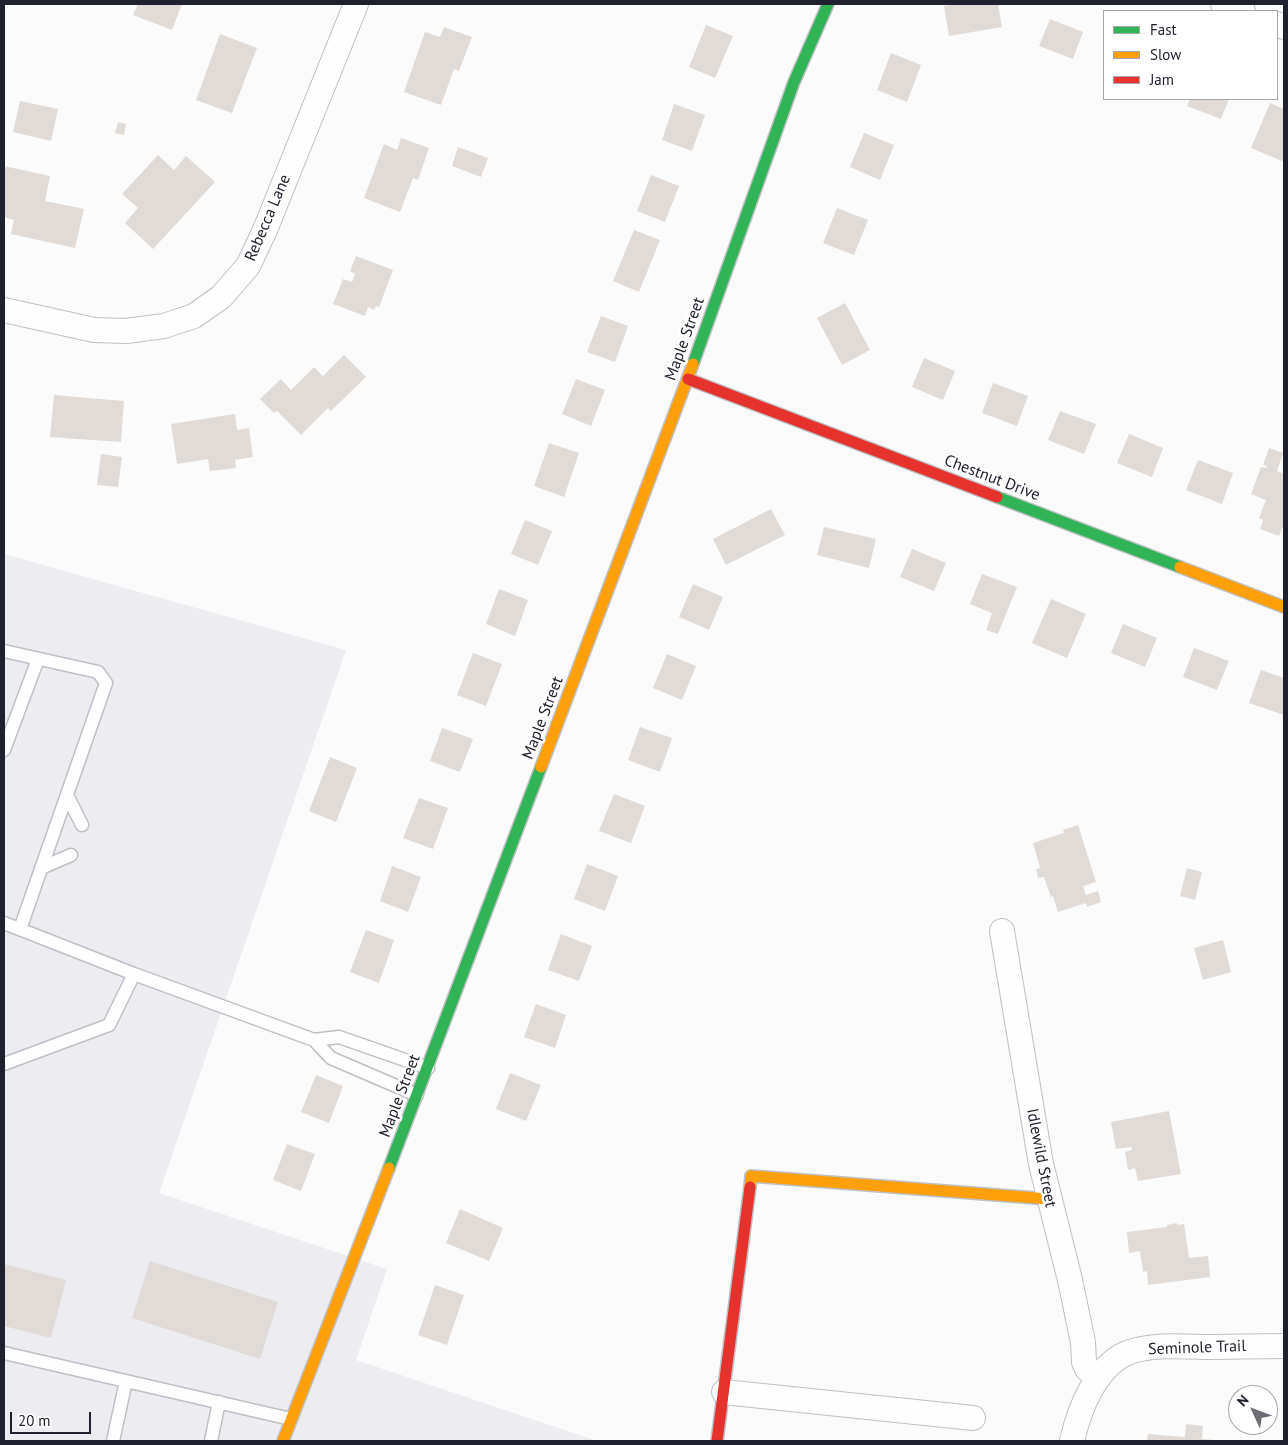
<!DOCTYPE html>
<style>
body{margin:0}
#map{position:relative;width:1288px;height:1445px;overflow:hidden;background:#fbfbfb;font-family:"PT Sans",sans-serif}
canvas{display:block}
.frame{position:absolute;inset:0;border:5px solid #20212e;pointer-events:none}
.legend{position:absolute;left:1103px;top:10px;width:175px;height:90px;box-sizing:border-box;background:#fff;border:1px solid #a6a6ab;margin:0;padding:6px 9px;list-style:none;font-size:15px;color:#20212e}
.legend li{display:flex;align-items:center;gap:10px;height:25px}
.legend b{width:25px;border:1px solid #a6a6ab}
.north{position:absolute;left:1228px;top:1385px;width:50px;height:50px;box-sizing:border-box;background:#fff;border:1px solid #a6a6ab;border-radius:50%;rotate:313deg;font-size:14px;font-weight:700;line-height:20px;text-align:center;color:#20212e}
.north::after{content:'';display:block;margin:auto;width:18px;height:22px;background:#6d6d76;clip-path:polygon(50% 0,100% 100%,50% 72%,0 100%)}
.scale{position:absolute;left:10px;top:1412px;width:81px;height:22px;box-sizing:border-box;border:2px solid #20212e;border-top:0;padding-left:6px;font-size:15px;line-height:18px;white-space:nowrap;color:#20212e;-webkit-text-stroke:4px #fff;paint-order:stroke}
</style>
<div id="map">
<canvas width="1288" height="1445"></canvas>
<div class="frame"></div>
<ul class="legend">
<li><b style="height:6px;background:#30b455"></b>Fast</li>
<li><b style="height:6px;background:#ff9f0a"></b>Slow</li>
<li><b style="height:6px;background:#e5322d"></b>Jam</li>
</ul>
<div class="north">N</div>
<div class="scale">20 m</div>
</div>
<script>
const context = document.querySelector('canvas').getContext('2d');
context.lineJoin = 'round';
function fill(path, color) { context.fillStyle = color; context.fill(path, 'evenodd'); }
function strokePath(path, color, width, dash) { context.strokeStyle = color; context.lineWidth = width; context.lineCap = dash ? 'butt' : 'round'; context.setLineDash(dash || []); context.stroke(path); }
function label(font, color, halo, rows, align = 'center') {
  context.font = font + ' "PT Sans",sans-serif'; context.lineWidth = 5; context.setLineDash([]); context.textBaseline = 'middle'; context.strokeStyle = halo; context.fillStyle = color; for (const [text, x, y, turn = 0] of rows) {
    context.save(); context.translate(x, y); context.rotate((+turn || 0) * Math.PI / 180); context.textAlign = isNaN(turn) ? turn : align; if (halo) context.strokeText(text, 0, 0); context.fillText(text, 0, 0); context.restore();
  }
}
fill(new Path2D(`
 M4 554 346 650 159 1193 387 1269 356 1360 597 1441H4Z`), '#ececf1');
fill(new Path2D(`
 M138 4H182L172 30 133 15Z
 M959 4H998L1002 27 949 36 944 6Z
 M1050 19 1083 32 1073 59 1039 46Z
 M706 25 733 36 715 78 689 67Z
 M444 27 472 37 459 71 454 69 441 105 404 92 425 32 440 37Z
 M220 34 257 48 232 113 196 100Z
 M891 53 921 65 907 102 877 90Z
 M1190 99H1229L1221 119 1187 106Z
 M20 101 58 109 51 141 13 132Z
 M1270 103 1284 109V162L1251 148Z
 M674 104 705 115 692 151 662 140Z
 M118 122 126 124 124 135 115 133Z
 M864 133 894 145 880 180 850 167Z
 M401 138 429 148 418 180 413 178 400 212 364 198 384 144 397 150Z
 M458 147 488 158 481 177 452 166Z
 M158 155 174 170 186 156 215 182 153 249 125 223 138 208 122 194Z
 M4 166 50 176 45 201 84 209 75 248 11 234 14 220 4 217Z
 M651 175 679 186 665 222 637 211Z
 M837 208 868 220 854 255 823 243Z
 M634 230 660 240 639 292 613 281Z
 M356 256 393 270 379 307 376 306 374 310 368 307 365 316 333 304 343 279 352 282 355 274 350 271Z
 M845 303 870 350 842 365 817 318Z
 M601 316 628 326 615 362 587 352Z
 M344 355 366 377 331 411 328 408 301 435 277 411 274 413 260 399 281 379 291 390 314 367 323 376Z
 M924 358 955 371 943 400 912 387Z
 M576 379 605 390 591 426 562 414Z
 M993 383 1028 396 1017 426 982 413Z
 M54 395 124 401 121 442 50 437Z
 M1060 411 1096 424 1084 454 1048 440Z
 M235 414 237 430 249 428 253 457 235 460 236 468 210 471 208 459 177 464 171 424Z
 M1129 434 1163 448 1152 477 1117 463Z
 M549 443 579 453 564 497 534 486Z
 M1269 448 1283 453 1277 471 1284 474V528H1282L1279 536 1260 529 1263 520 1259 518 1266 500 1251 494 1261 467 1267 468V466L1263 465Z
 M101 454 122 457 118 487 97 485Z
 M1198 460 1233 473 1222 504 1186 490Z
 M771 509 785 535 726 565 713 539Z
 M525 520 552 531 538 565 511 554Z
 M824 527 876 539 869 568 817 555Z
 M912 549 946 563 934 591 900 577Z
 M982 574 1017 587 998 634 986 630 992 613 970 604Z
 M693 584 723 597 709 630 679 617Z
 M499 589 528 600 515 636 486 624Z
 M1051 599 1086 614 1067 658 1032 643Z
 M1123 624 1157 638 1145 667 1111 653Z
 M1194 648 1229 661 1217 690 1183 677Z
 M473 653 502 664 486 706 457 695Z
 M667 654 696 666 682 700 653 688Z
 M1261 670 1284 678V715L1249 703Z
 M640 727 672 738 660 772 628 760Z
 M442 728 473 739 460 772 430 761Z
 M330 757 357 768 336 822 309 811Z
 M614 794 645 806 631 843 599 831Z
 M419 798 448 808 433 849 403 838Z
 M1078 825 1096 882 1083 886 1086 895 1098 891 1101 902 1087 907 1086 903 1058 912 1053 896 1051 897 1044 877 1038 878 1036 869 1040 868 1033 843 1064 833 1063 830Z
 M587 864 618 876 605 911 574 899Z
 M392 866 421 877 408 912 380 901Z
 M1187 868 1202 872 1195 900 1180 896Z
 M366 930 394 940 379 983 350 972Z
 M561 934 592 946 579 981 548 970Z
 M1223 940 1231 972 1203 980 1194 948Z
 M536 1004 566 1015 555 1048 524 1037Z
 M510 1073 541 1085 526 1121 496 1109Z
 M316 1075 343 1086 329 1123 301 1112Z
 M1169 1111 1181 1174 1138 1181 1135 1168 1128 1170 1125 1152 1132 1150 1131 1147 1116 1149 1111 1122Z
 M287 1144 315 1154 301 1191 273 1180Z
 M460 1209 503 1228 489 1261 446 1243Z
 M1177 1223V1225L1184 1224 1189 1258 1208 1256 1210 1277 1148 1285 1147 1271 1143 1272 1140 1251 1129 1253 1127 1232 1167 1227V1225Z
 M150 1261 278 1302 260 1359 132 1318Z
 M4 1264 66 1280 51 1338 4 1326Z
 M435 1285 464 1295 447 1345 418 1335Z
 M1186 1424 1203 1426 1202 1439 1215 1440V1441H1147L1148 1434 1185 1437Z`), '#e1dbd7');
const lane = new Path2D(`
 M4 651 98 672 106 683 20 929
 M4 750 38 659
 M67 795 82 825
 M41 868 71 855
 M4 923 134 974 314 1040
 M4 1064 109 1025 134 974
 M417 1095 331 1058 314 1040 339 1037 428 1068
 M4 1353 291 1419
 M113 1441 126 1381
 M211 1441 219 1402`);
const street = new Path2D(`
 M1223 4 1243 11
 M1277 24 1284 27
 M4 310 94 330 126 331 164 326 194 316 221 297 248 266 265 230 356 4
 M1002 931 1041 1164 1070 1280 1083 1342 1084 1362 1087 1369 1099 1377
 M724 1392 973 1418
 M1072 1441C1079 1410 1095 1367 1127 1353 1150 1344 1180 1346 1204 1347 1230 1347 1257 1346 1284 1346`);
const fast = new Path2D(`
 M693 364 794 82 828 4
 M997 497 1180 567
 M389 1168 541 767`);
const slow = new Path2D(`
 M1180 567 1284 607
 M541 767 693 364
 M750 1187 751 1176 1049 1199
 M283 1441 389 1168`);
const jam = new Path2D(`
 M688 379 997 497
 M717 1441 750 1187`);
strokePath(lane, '#bfc0c6', 15);
strokePath(street, '#bfc0c6', 26);
strokePath(fast, '#bfc0c6', 14);
strokePath(slow, '#bfc0c6', 14);
strokePath(jam, '#bfc0c6', 14);
strokePath(lane, '#fefefe', 12);
strokePath(street, '#fefefe', 24);
strokePath(fast, '#30b455', 11);
strokePath(slow, '#ff9f0a', 11);
strokePath(jam, '#e5322d', 11);
label('16px', '#20212e', '#fff', [
 ["Rebecca Lane",268,218,-67],
 ["Maple Street",685,339,-70],
 ["Chestnut Drive",992,478,21],
 ["Maple Street",543,718,-69],
 ["Maple Street",400,1096,-69],
 ["Idlewild Street",1041,1158,79],
 ["Seminole Trail",1197,1348,-2]
]);
</script>
